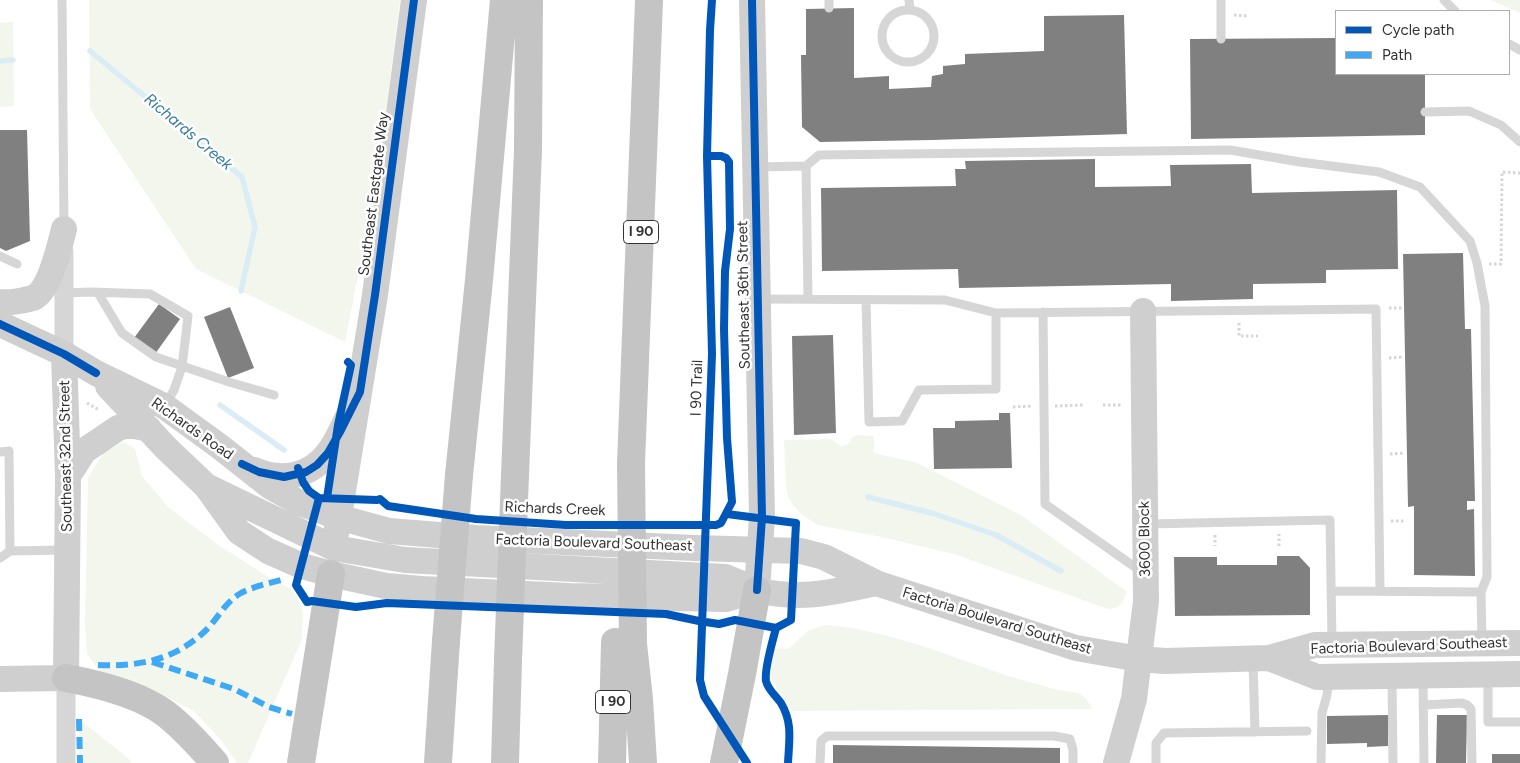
<!DOCTYPE html>
<style>
body{margin:0}
#map{position:relative;width:1520px;height:763px;overflow:hidden;background:#fff;font-family:Figtree,sans-serif}
canvas{display:block}
.legend{position:absolute;left:1335px;top:10px;width:175px;height:65px;box-sizing:border-box;background:#fff;border:1px solid #adadad;margin:0;padding:6px 9px;list-style:none;font-size:15px;color:#323232}
.legend li{display:flex;align-items:center;gap:10px;height:25px}
.legend b{width:25px;border:1px solid #adadad}
</style>
<div id="map">
<canvas width="1520" height="763"></canvas>
<ul class="legend">
<li><b style="height:6px;background:#0057b8"></b>Cycle path</li>
<li><b style="height:6px;background:#3fa9f5"></b>Path</li>
</ul>
</div>
<script>
const context = document.querySelector('canvas').getContext('2d');
context.lineJoin = 'round';
function fill(path, color) { context.fillStyle = color; context.fill(path, 'evenodd'); }
function strokePath(path, color, width, dash) { context.strokeStyle = color; context.lineWidth = width; context.lineCap = dash ? 'butt' : 'round'; context.setLineDash(dash || []); context.stroke(path); }
function label(font, color, halo, rows, align = 'center') {
  context.font = font + ' Figtree,sans-serif'; context.lineWidth = 5; context.setLineDash([]); context.textBaseline = 'middle'; context.strokeStyle = halo; context.fillStyle = color; for (const [text, x, y, turn = 0] of rows) {
    context.save(); context.translate(x, y); context.rotate((+turn || 0) * Math.PI / 180); context.textAlign = isNaN(turn) ? turn : align; if (halo) context.strokeText(text, 0, 0); context.fillText(text, 0, 0); context.restore();
  }
}
fill(new Path2D(`
 M89 0H400L367 258 361 260 345 342 196 269 90 109Z
 M1491 0H1520V13Z
 M13 22 14 106 0 107V23Z
 M858 435 874 436V453L917 463 1021 515 1126 591C1125 602 1119 609 1108 609L954 554 877 536 817 525 800 513 792 504 788 496 786 487 784 440 831 439 840 446C847 446 850 444 852 437Z
 M124 442 135 449 142 476 169 508 217 544 270 578 291 589 298 599 303 613 302 639 248 763H237L221 740 194 711 151 689 100 672 87 654 85 623 88 478 103 453Z
 M825 625C889 630 948 656 1009 676 1024 680 1039 685 1054 689 1062 691 1072 691 1080 694 1085 697 1090 703 1092 709L792 711 770 677 774 648 788 649 809 630Z
 M79 719 129 759 131 763H79Z`), '#f3f6ed');
strokePath(new Path2D(`
 M90 51 242 177 255 227 241 291
 M0 61 13 60
 M220 405 284 450
 M868 497 935 514 996 535 1061 571`), '#daecf4', 5.5);
fill(new Path2D(`
 M854 8V78L889 76V89L931 87 932 76 943 74V66L965 64V54L1044 51V16L1124 15 1127 134 932 140 820 142 802 127 801 55H806V9Z
 M1336 38V74H1425V135L1191 139 1190 39Z
 M0 130H27L30 241 6 251 0 248Z
 M1095 159V187L1171 186 1170 165 1251 164 1252 193 1397 190 1398 269 1326 270V283L1253 284V299L1171 301V284L959 288 958 269 822 271 821 188 956 186 955 169H966L965 161Z
 M1463 253 1465 329H1471L1475 501H1467V510L1474 509 1475 576 1414 575V506L1408 507 1403 254Z
 M159 304 180 319 155 354 134 338Z
 M230 307 254 368 228 378 204 317Z
 M833 335 836 433 794 435 792 336Z
 M999 413H1010L1012 468 934 469 933 428H955V421L999 420Z
 M1277 556H1299L1310 568V615L1175 616 1174 557H1217V565H1277Z
 M1388 715V746L1367 747V743L1327 744V716Z
 M1437 715H1467L1466 763H1436Z
 M833 745 1060 748V763H833Z
 M1492 754H1520V763H1492Z`), '#808080');
strokePath(new Path2D(`
 M1234 15 1247 16
 M1489 264H1501L1502 172 1520 173
 M1389 308H1403
 M1239 323V336H1258
 M1389 358 1404 357
 M87 403 99 410
 M1103 405H1123
 M1055 406 1083 405
 M1013 407 1033 406
 M1390 454 1405 453
 M1391 521H1405
 M1215 535V546
 M1279 546V534`), '#d6d6d6', 3, [2.5, 2.5]);
strokePath(new Path2D(`
 M62 0 64 228
 M909 0 910 10
 M1221 0V39
 M1444 0 1455 11
 M829 8V0
 M882 36a26 26 0 1 1 52 0a26 26 0 1 1-52 0Z
 M1509 44 1520 50
 M1425 112 1469 111 1501 125 1520 142
 M806 166 819 155 1230 150 1300 162 1379 172 1420 187 1470 241 1477 263 1485 306 1487 577 1481 592 1482 642
 M757 167 806 166 808 299
 M0 256 17 264
 M64 293 91 292 150 294 188 316 182 367 174 390 166 404
 M98 293 122 333 156 357 229 382 274 395
 M759 299 945 300 996 313 1376 309 1380 590
 M866 300 869 422 902 421 919 390 996 389V313
 M1043 312 1045 504 1142 572
 M0 452 9 451 10 551
 M1148 524 1330 520 1332 642
 M0 558 10 551 64 550
 M1331 591 1481 592
 M1253 661 1255 732
 M1488 677V722H1520
 M1392 678 1393 763
 M1423 678 1424 763
 M1423 705 1462 703 1467 705 1471 709 1472 763
 M820 763 821 741 827 736H1054L1070 739 1073 750V763
 M1156 763V743L1164 733 1307 731
 M1321 763 1322 713 1327 695 1329 679`), '#d6d6d6', 9);
strokePath(new Path2D(`
 M64 251V354
 M66 763V678`), '#d6d6d6', 19);
strokePath(new Path2D(`
 M752 0 762 517 757 590
 M0 302C7 303 13 302 19 301 24 300 31 299 35 297 50 288 60 245 64 229
 M0 324 64 354 96 373 164 406 219 446 271 487 298 502 338 517 389 531 476 538 695 548 801 551 824 557 876 583 1076 648 1139 659 1165 661 1269 658 1315 645 1520 643
 M108 386 166 448 206 486 239 532 268 551 302 566 331 574 386 586 422 589 569 596 726 599 757 590
 M254 470C281 482 310 477 328 453 337 442 342 428 349 415
 M68 476 84 451 118 428 125 426H135L149 429
 M208 487 334 548 405 560 725 577C736 581 747 587 757 590 800 601 835 592 876 583
 M336 534 375 295 414 0
 M1269 658 1317 677 1520 674
 M0 679 66 678 68 476 64 354
 M1116 763 1134 699 1146 601 1143 311`), '#cfcfcf', 26);
strokePath(new Path2D(`
 M631 464 649 0
 M459 475 479 280 504 0
 M515 475 528 150 529 0
 M633 644 639 699 643 763
 M66 678C98 684 141 695 166 714 185 729 200 746 215 763
 M301 763 331 574
 M438 763 446 641
 M505 763 508 660
 M612 763 615 642
 M724 763 742 674 757 590`), '#c4c4c4', 28);
strokePath(new Path2D(`
 M631 464 633 644
 M446 641 459 475
 M508 660 515 475`), '#c4c4c4', 28);
strokePath(new Path2D(`
 M152 662 234 689 269 707 292 714
 M98 665C141 667 179 659 210 626 220 614 227 601 241 593 255 586 270 583 285 579
 M79 719 80 763`), '#3fa9f5', 6, [12, 6]);
strokePath(new Path2D(`
 M712 0 710 30 707 156 712 354 700 680 704 696 747 763
 M752 0 762 517 757 590
 M0 324 64 354 96 373
 M242 464 259 472 284 477 306 472 317 465 328 453 341 430 360 392 375 295 414 0
 M298 468 303 482 309 491 319 498 377 500 380 499 388 506 476 519 566 525H716L721 523 732 502 727 438 724 329 725 271 730 229 729 162 726 158 721 156H707
 M319 498 296 585 307 602 312 601 356 607 387 603 666 614 699 621 719 624 735 620 776 628
 M327 498 338 425 351 365 348 362
 M727 514 796 523 791 620 776 628C773 640 764 669 766 681 768 690 776 696 781 703 793 723 789 741 788 763`), '#0057b8', 8);
for (const [x, y, w] of [
 [641,232,35],
 [613,702,35]
]) { const box = new Path2D(); box.roundRect(x - w / 2, y - 11.5, w, 23, 4); context.fillStyle = '#fff'; context.fill(box); strokePath(box, '#323232', 1); }
label('bold 14px', '#323232', null, [
 ["I 90",641,232],
 ["I 90",613,702]
]);
label('15px', '#323232', '#fff', [
 ["Southeast Eastgate Way",374,194,-83],
 ["Southeast 36th Street",744,295,-91],
 ["I 90 Trail",697,388,-88],
 ["Richards Road",192,429,35],
 ["Southeast 32nd Street",66,456,-91],
 ["Richards Creek",555,509,2],
 ["3600 Block",1145,539,-91],
 ["Factoria Boulevard Southeast",594,543,2],
 ["Factoria Boulevard Southeast",997,621,17],
 ["Factoria Boulevard Southeast",1409,646,-2]
]);
label('italic 16px', '#377e9c', '#fff', [
 ["Richards Creek",188,132,40]
]);
</script>
